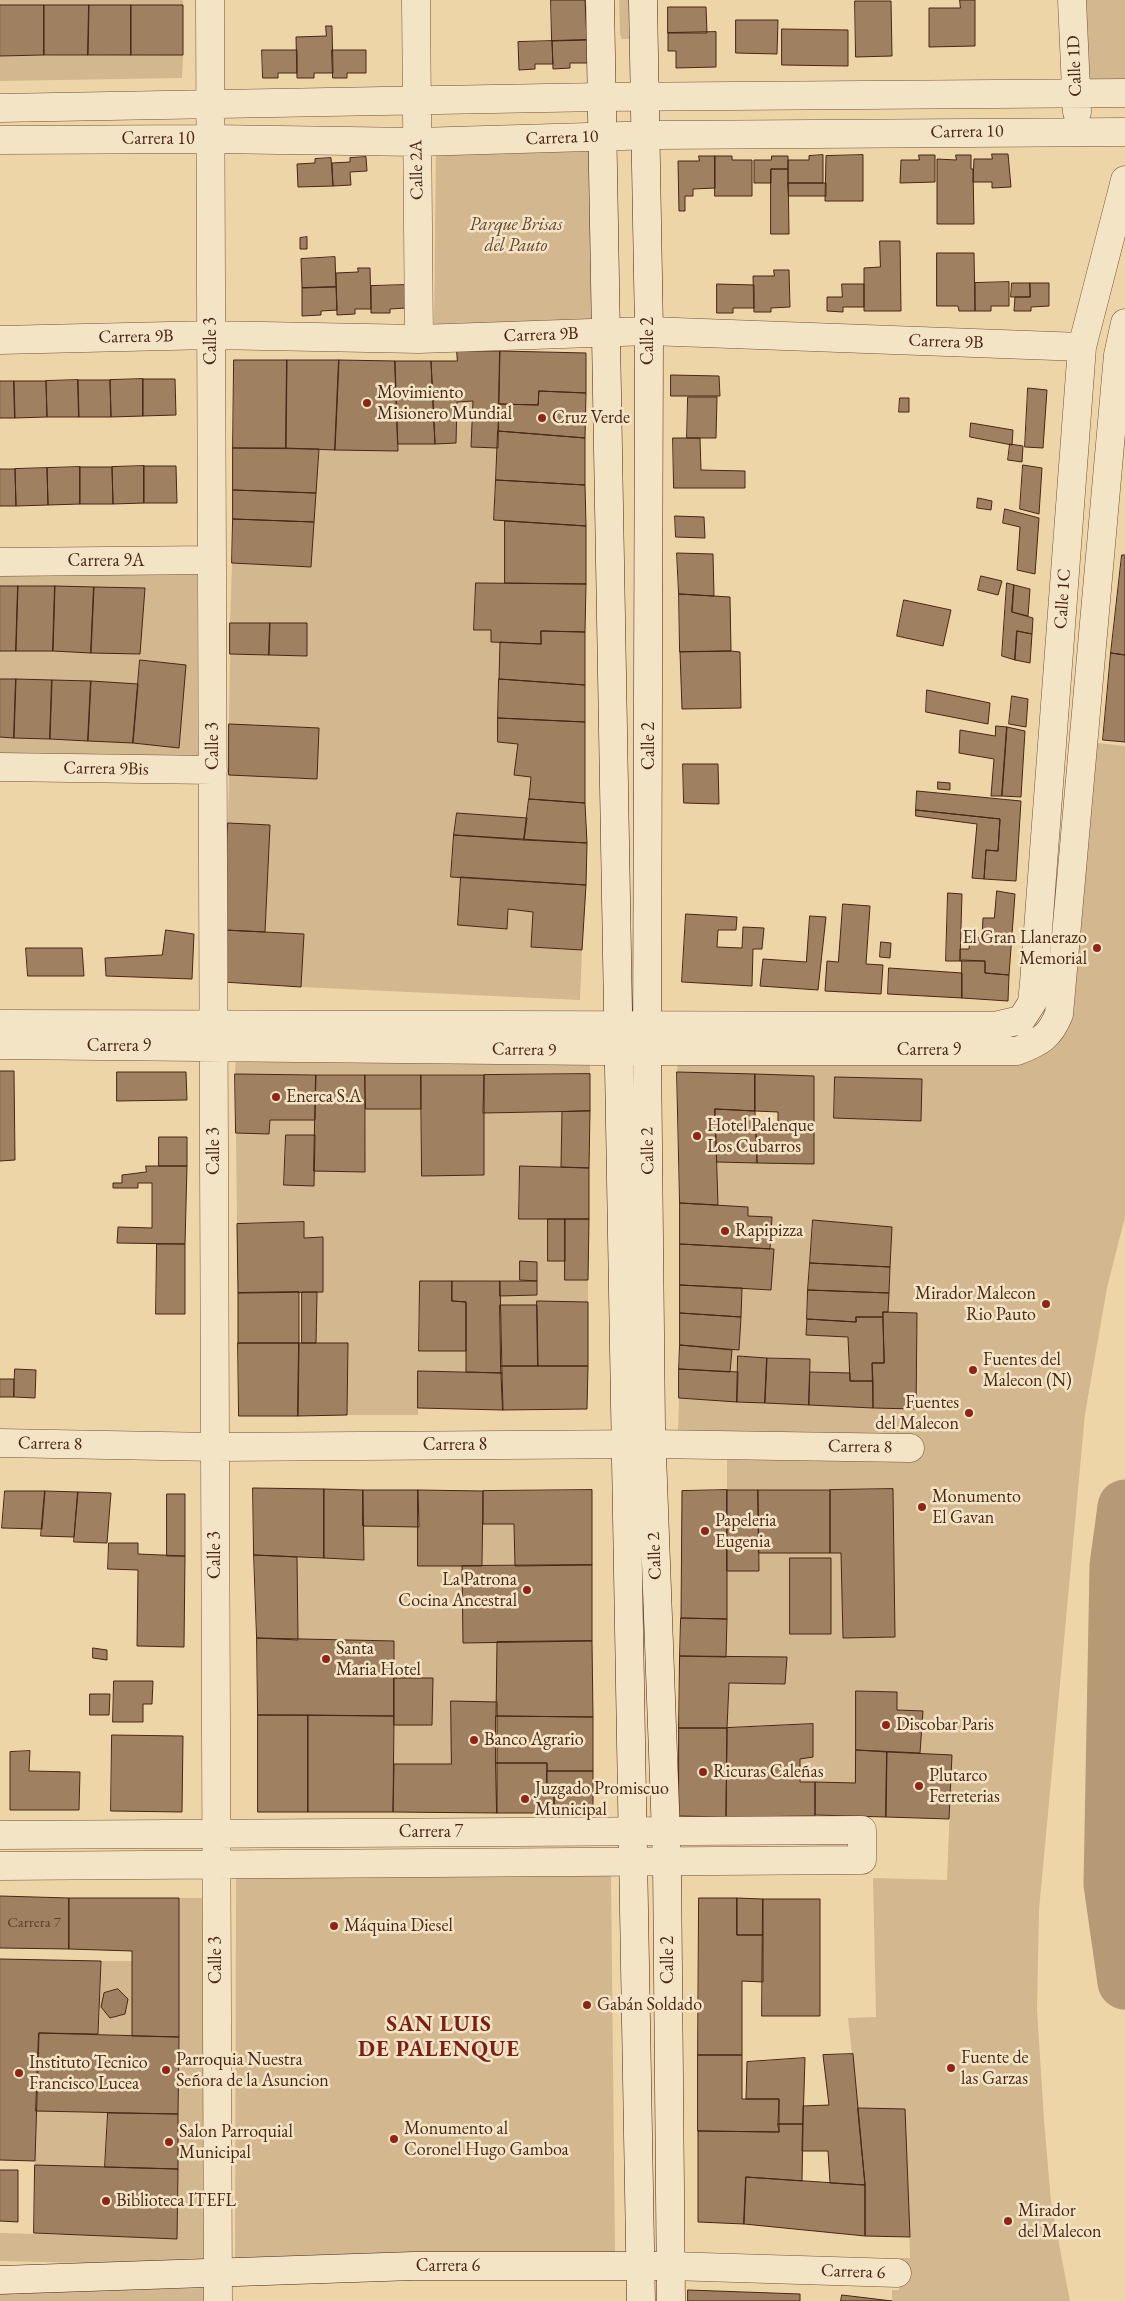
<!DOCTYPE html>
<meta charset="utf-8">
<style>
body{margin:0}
canvas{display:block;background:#eed5a8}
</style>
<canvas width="1125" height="2301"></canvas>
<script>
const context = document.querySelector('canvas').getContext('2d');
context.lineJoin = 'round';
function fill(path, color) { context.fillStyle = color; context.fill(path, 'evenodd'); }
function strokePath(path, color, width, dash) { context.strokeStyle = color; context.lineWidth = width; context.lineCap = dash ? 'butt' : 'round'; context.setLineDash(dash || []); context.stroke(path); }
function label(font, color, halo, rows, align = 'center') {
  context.font = font + ' "EB Garamond",serif'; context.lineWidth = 5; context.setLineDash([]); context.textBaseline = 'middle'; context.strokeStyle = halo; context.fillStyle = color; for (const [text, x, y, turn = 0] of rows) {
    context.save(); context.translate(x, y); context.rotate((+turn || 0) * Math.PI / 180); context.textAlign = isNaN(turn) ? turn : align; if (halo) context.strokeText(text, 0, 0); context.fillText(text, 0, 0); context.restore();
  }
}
fill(new Path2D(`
 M0 0H183V5H0Z
 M619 0H632L631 38 629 39H622L620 35Z
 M1082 0H1125V85H1086Z
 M183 55 182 78 0 81V56Z
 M595 143 598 327 434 329 436 144Z
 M473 401 498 448 494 520 505 521V583H476L474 630H491V642H500L498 742 518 744 515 775 531 777 527 818 457 813 451 877H461L459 925 507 929 508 909 533 912 531 947 582 950 580 1000 301 987 304 935 265 932 269 825 228 823 229 775 317 779 319 728 229 724 230 654 307 656V623H230L232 563 311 567 319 449 398 451V444L456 443 457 402Z
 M197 570 198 759 0 758V571Z
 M1089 742 1125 746V1217L1107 1288 1085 1414 1039 1910 1037 2010 1044 2120 1051 2202 1070 2301H892V2290H899L900 2258H910L905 2109 858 2108 848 2018 876 2017 873 1878 947 1880 952 1756 920 1753 922 1711 897 1710V1692L856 1691 855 1783 800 1782V1759L813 1757 812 1724 727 1728 729 1683 785 1684 787 1657H726L727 1571H759V1553H841L843 1638 895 1637 893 1489 727 1490V1459L917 1460 916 1439 678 1430 679 1398 916 1409V1313L888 1312 892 1227 813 1220 806 1335 848 1337 850 1373 810 1372V1359L739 1356 738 1372H730L732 1350H739L742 1288 771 1290 770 1249 748 1216V1207L718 1205 717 1162 757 1163 814 1076 677 1072 678 1056 1040 1047ZM835 1077 921 1079 920 1121 834 1118Z
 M236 1052 590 1055V1074H235Z
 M366 1109H421L422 1175H484L483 1113 562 1112 561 1167 520 1166 519 1218 548 1219V1261H565V1280H588V1302L537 1301V1305H500V1296L537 1295V1262H520V1280L420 1281 419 1351H466V1372L418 1371V1415H347L348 1343H316L317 1292 323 1291V1237L304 1238V1222L237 1224 236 1133 269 1134 270 1120H315V1135H286L284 1184 314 1171 365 1172Z
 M483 1524H514L515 1566H483Z
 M363 1526 419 1527V1566H462L463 1643 497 1642V1702L451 1764H394V1725H432L433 1679 394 1678V1641L298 1640 297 1557 324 1558Z
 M236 1874 611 1875 615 2252 235 2264Z
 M179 1898H214L212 2266 0 2261V2233L177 2238Z
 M101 1961H132V2036L99 2034Z
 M36 2111 108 2113 105 2167 35 2165Z
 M210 2288V2301H0V2292Z`), '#d2b78f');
strokePath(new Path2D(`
 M1125 1507 1117 1566 1111 1884 1125 1982`), '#b69a76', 55);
const building = new Path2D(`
 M551 0H585L587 40 552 41Z
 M960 0H975V46L929 47V8H960Z
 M855 1H891L892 56 856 57Z
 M0 5H44V55L0 56Z
 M44 5H89L88 55H44Z
 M89 5H131V55H88Z
 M131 5H183V55H131Z
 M668 7H706L707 33H668Z
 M736 20H778L777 54 736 53Z
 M326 26H332L333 73H314V78H297L296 37 326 36Z
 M782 29 848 30V66L782 65Z
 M716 32V67L676 68V51H668V33Z
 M587 40 588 63H570V68L553 69 552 41Z
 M552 41 553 64H535V69L519 70 518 42Z
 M262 50H297V73H278V78H263Z
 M332 50H366V73H347V78H333Z
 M992 154H1008L1011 187 992 188V182H973L974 159H992Z
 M823 155V183H788V160H809V156Z
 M863 155V201H825L826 156Z
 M919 155H935V182L900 183 901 160H919Z
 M956 155H971V169H973L974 224H937V159L956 160Z
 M699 156H715V188L693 189V196H685V211H679L678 161H699Z
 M715 156H732V160H752V196H715Z
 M772 156H788V169H771V183H754V160H771Z
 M366 157 367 171 350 172 351 185 333 186 332 163 350 162V158Z
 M331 158 333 186 298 187 297 164 315 163V159Z
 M771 169H788L789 234H771Z
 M788 183H826V196H789Z
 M307 237V249H300V238Z
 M880 241H900L901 311H864V268L880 267Z
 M937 253H974L975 311H959L958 306H937Z
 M335 257 336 287 302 288 301 259Z
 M358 268H370L371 309H355V314L337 315 336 273 358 272Z
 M774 270H789L790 307 771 308V312H754L753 276H774Z
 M1009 282V306H991V311H975V283Z
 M1012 283H1030V297H1011Z
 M1030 283H1049V306L1031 307V311H1014L1015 297H1030Z
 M717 284 754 285V308H733V313H717Z
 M842 284H864V307H843V312L827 311V297H842Z
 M405 285 406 308 390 309V313H371V286Z
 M336 287 337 310 321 311V315L302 316V288Z
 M457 351H500L498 448 471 447 473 401 457 402 456 443 435 444 431 361H457Z
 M500 351 586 353V393L539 391 538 405 499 404Z
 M234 360H287L286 448H233Z
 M287 360H339L335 450 286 448Z
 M339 360 395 361 398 451 335 450Z
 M395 361H431L435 444H398Z
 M671 375 719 376 720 396H671Z
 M143 379H175L176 415 143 416Z
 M143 379V416L111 417 110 380Z
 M78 380H110L111 417H79Z
 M78 380 79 417H47L46 381Z
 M0 381H14L15 418H0Z
 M14 381H46L47 417 15 418Z
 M1028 388 1047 390 1043 448 1025 447Z
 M539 391 586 393 585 438 498 431 499 404 538 405Z
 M688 397H717L716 438H687Z
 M900 398H909V412H899Z
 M971 423 1013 430 1012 445 970 437Z
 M498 431 585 438V485L496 480Z
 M673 438H700L701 470 745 471V488H674Z
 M1010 444 1023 446 1022 462 1008 460Z
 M233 448 319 449 316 493 233 490Z
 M1023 465 1042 468 1039 514 1020 509Z
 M144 466V503L113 504 112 467Z
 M144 466H176L177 503H144Z
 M80 467V504L48 505 47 468Z
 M80 467H112L113 504H80Z
 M47 468 48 505 16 506 15 469Z
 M0 469H15L16 506H0Z
 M496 480 585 485 586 526 494 520Z
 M233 490 316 493 314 522 233 519Z
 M978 498 992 501 991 510 977 508Z
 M1005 509 1039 518 1035 574 1017 570 1020 527 1003 523Z
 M675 516 704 517 705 538 676 537Z
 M233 519 314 522 311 567 232 563Z
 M505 521 586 526V584L505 583Z
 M677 553 713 554 714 596 679 594Z
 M1122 555H1125V655L1111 653Z
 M981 576 1002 581 998 595 978 590Z
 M476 583 586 584 585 632 541 631V644L491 642V630H474Z
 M1007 583 1014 585 1012 612 1033 618 1032 634 1017 631 1015 660 1002 656Z
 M1014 585 1030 589 1028 616 1012 612Z
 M0 586H18L16 651H0Z
 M18 586H55L53 651H16Z
 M55 586 94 587 91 653 53 651Z
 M94 587 145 588 140 654 91 653Z
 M679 594 730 597 731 651 680 652Z
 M904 600 951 610 943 646 897 636Z
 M230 623H270L269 655 230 654Z
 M270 623H307V656L269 655Z
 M541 631 585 632V685L499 679 500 642 541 644Z
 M1017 631 1032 634 1030 663 1015 660Z
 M731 651 740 652 741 708 682 709 680 652Z
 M1111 653 1125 655V742L1103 740Z
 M140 660 186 665 179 748 133 743Z
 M0 679H16L14 738 0 737Z
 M16 679 52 680 50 739 14 738Z
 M499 679 585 685V722L498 718Z
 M52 680 91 681 88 741 50 739Z
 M91 681 138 684 133 743 88 741Z
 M927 690 990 703 988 724 926 712Z
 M1012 696 1028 699 1026 727 1009 724Z
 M498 718 585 722V803L529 799 531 777 514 775 518 744 498 742Z
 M229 724 319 728 317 779 229 775Z
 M996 726 1007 727 1002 796H991L994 759 959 753 960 730 995 736Z
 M1007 727 1025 731 1021 797 1002 796Z
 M683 764H718L719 804 684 803Z
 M938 782 950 783V790L938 789Z
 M917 791 1021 801 1016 881 984 879 986 850 998 851 1000 819 916 810Z
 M529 799 585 803 587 843 524 840Z
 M916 810 1000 819 998 851 986 850 984 879 972 878 977 824 916 816Z
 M457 813 527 818 524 840 454 835Z
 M228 823 270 825 265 932 224 930Z
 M454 835 587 843 586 885 451 877Z
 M461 877 586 885 582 950 531 947 533 912 508 909 507 929 458 925Z
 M997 891 1015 894 1009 975 985 973V961H960V949H969L970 937 982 938 983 918H994Z
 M948 893 962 894 960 961H946Z
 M843 904 870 906 866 964 883 965 881 994 825 991 827 961 838 962Z
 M686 914 737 917 736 930H718L717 947 742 948 743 927 764 928 762 949H753L752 986 682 982Z
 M810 916 826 917 818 990 760 986 763 959 806 962Z
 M166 930 194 934 192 979 106 976 105 958 162 955Z
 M224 930 304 934 301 987 223 982Z
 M881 942 891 943 890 958 880 957Z
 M26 948H82L84 976H28Z
 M962 960 985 961V973L1009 975 1008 1001 962 998Z
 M889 968 962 973V998L888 994Z
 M0 1071H14L15 1160 0 1161Z
 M117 1072H186L187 1100 117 1101Z
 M677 1072 755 1074V1111L715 1109 718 1205 680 1203Z
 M235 1074 316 1075 315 1120H270L269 1134 236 1133Z
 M590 1074V1111L483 1113 484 1075Z
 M755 1074 814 1076V1164L757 1163 756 1130H778V1112L755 1111Z
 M316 1075H365V1172L314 1171Z
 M365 1075H421V1109H366Z
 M421 1075H484V1175L422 1176Z
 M835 1077 922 1079 921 1121 834 1118Z
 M715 1109 755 1111 757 1163 717 1162Z
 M590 1111 589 1168 561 1167 562 1112Z
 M286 1135H315L314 1186 284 1185Z
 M159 1137H187V1166H159Z
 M146 1166H187L185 1244 117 1243 118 1227 152 1228V1183H138V1188H113V1183H122V1175L146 1172Z
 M520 1166 589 1168V1219H519Z
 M680 1203 748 1207V1216L772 1217 770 1249 680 1244Z
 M548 1219H565V1261H548Z
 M565 1219H589L588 1280H565Z
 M813 1220 892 1227 890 1267 810 1263Z
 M304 1222V1238L323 1237V1292L238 1293 237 1224Z
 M157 1244H185V1314H156Z
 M680 1244 774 1249 771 1290 680 1285Z
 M520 1261 537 1262V1281L520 1280Z
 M810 1263 890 1267 889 1293 808 1290Z
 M420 1281H452V1301L466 1302V1351H419Z
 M452 1281H500L502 1373 466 1372V1302L452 1301Z
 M500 1281H537V1295L500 1296Z
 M680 1285 742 1288 741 1317 680 1313Z
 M808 1290 889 1293 888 1312H883V1317H856V1322L807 1319Z
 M299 1292V1343H238V1293Z
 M302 1292H317L316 1343H302Z
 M537 1301 588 1302V1366H538Z
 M500 1305H537L538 1366H501Z
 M883 1312 917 1313 916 1409 873 1408 872 1363H884Z
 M680 1313 741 1317 739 1350 680 1345Z
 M856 1317H883L884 1363H872L873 1381H850L848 1337 806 1335 807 1319 856 1322Z
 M238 1343H299L298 1416H239Z
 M299 1343H348L347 1415 298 1416Z
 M680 1345 732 1350 730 1372 679 1369Z
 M738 1356 767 1358 765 1403 737 1402Z
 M767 1358 810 1359 809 1405 765 1403Z
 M501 1366H588L587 1409 503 1410Z
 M15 1369 36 1370 35 1398 14 1397Z
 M679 1369 738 1372 737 1402 679 1398Z
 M418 1371 502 1373 503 1410 418 1408Z
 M810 1372 850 1373V1381H873V1408L809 1405Z
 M0 1379H14V1397H0Z
 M253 1488 324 1489V1558L254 1555Z
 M324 1489 363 1490 364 1560 324 1558Z
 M893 1489 895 1637 843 1638 841 1553H830V1490Z
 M363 1490H418L419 1527 363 1526Z
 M418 1490 483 1491 482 1566H418Z
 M592 1490V1565L515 1566 514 1524H483V1491Z
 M727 1490V1619L681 1618 682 1491Z
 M727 1490H758L759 1571H727Z
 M758 1490H830V1553H759Z
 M5 1491H45L42 1529 2 1528Z
 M45 1491 78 1492 74 1537 41 1536Z
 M78 1492 111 1493 107 1543 74 1542Z
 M167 1494H185V1556H167Z
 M109 1543H138V1554L185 1556 184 1647 137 1646 138 1570 108 1569Z
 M254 1555 297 1557 298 1640 257 1638Z
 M790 1558H831V1634H790Z
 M592 1565V1641L463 1643 462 1566Z
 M681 1618 727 1619 726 1657 680 1656Z
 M257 1638 394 1641V1716L258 1715Z
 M592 1641 593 1717 496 1716 497 1642Z
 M93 1648 107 1650V1660L93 1658Z
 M680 1656 787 1657 785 1684 729 1683 727 1728H679Z
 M394 1678H433L432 1725H394Z
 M114 1681H153L152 1704H143V1722H113Z
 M856 1691 897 1692V1710L923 1711 920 1753 856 1750Z
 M90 1694H110L109 1715H90Z
 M451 1701 497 1702V1813L393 1812 394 1764H451Z
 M258 1715H308V1812H258Z
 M308 1715 394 1716 393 1812H308Z
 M496 1716 593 1717V1771H547V1763H496Z
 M813 1724V1757L800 1759V1782H815V1816L726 1817 727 1728Z
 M679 1728H727L726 1817 679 1816Z
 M112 1735 183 1736 182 1812 111 1811Z
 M856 1750 887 1752 886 1817 815 1815V1782L855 1783Z
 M30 1751 29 1771 80 1772 79 1810H10V1752Z
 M887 1752 952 1755 949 1819 886 1817Z
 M496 1763H547V1784H554V1813H497Z
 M547 1771H593V1812L554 1813V1784H547Z
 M0 1896 69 1898V1949L0 1948Z
 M69 1898H179V2037L132 2036V1951L69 1949Z
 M699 1898H737V1935H763V1982L742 1981V2055H698Z
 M737 1898 763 1899V1935H737Z
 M763 1899H820V2016H762Z
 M0 1959 101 1961 98 2034 39 2033 35 2161 0 2160Z
 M118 1989 128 1999 125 2014 110 2018 101 2007 104 1993Z
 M39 2033 179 2037 178 2114 36 2111Z
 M853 2054 858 2108 865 2185 830 2183 828 2151H802L803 2106 829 2105 823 2055Z
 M698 2055H742V2099H779V2132L698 2131Z
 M805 2058 803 2124H778L779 2099H746L747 2062Z
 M858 2108 905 2109 910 2237 865 2236V2185Z
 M108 2113 178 2114V2169L105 2167Z
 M778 2124H803L802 2181 746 2177 744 2224 698 2222V2131L779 2132Z
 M35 2165 178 2169 177 2239 34 2233Z
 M0 2170H18V2222L0 2221Z
 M746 2177 865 2185V2236L744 2224Z
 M688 2290 800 2294V2301H688Z
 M842 2295 892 2301H841Z`);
fill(building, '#9f8161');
strokePath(building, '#492615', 1);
const street = new Path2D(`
 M210 0 218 2301
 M416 0 419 339
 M1072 0 1077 112
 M0 108 602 97 1125 93
 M0 140 211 139 417 142 657 135 1125 132
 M0 340 211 335 419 339 649 331 1082 347
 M0 562 212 560
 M0 767 213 770
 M0 1024 995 1026 1021 1020 1032 1003 1034 983 1082 347 1125 180
 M0 1045 598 1051H1017C1040 1042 1050 1037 1059 1014L1118 355 1125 323
 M0 1443 215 1447 651 1444 910 1448
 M0 1835 862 1830V1860L0 1866
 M670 2266 897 2273`);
const secondary = new Path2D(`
 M600 0 641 2301
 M643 0 649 331 647 1051 651 1427 667 1862 671 2301
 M0 2280 414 2266H659`);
strokePath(street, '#72523a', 29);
strokePath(secondary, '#492615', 29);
strokePath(street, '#f4e4c6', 28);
strokePath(secondary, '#f4e4c6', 28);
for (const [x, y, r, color] of [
 [367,403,5,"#8f2418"],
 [542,418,5,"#8f2418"],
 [1097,948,5,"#8f2418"],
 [276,1097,5,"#8f2418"],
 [697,1136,5,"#8f2418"],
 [725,1231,5,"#8f2418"],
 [1046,1304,5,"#8f2418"],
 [973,1370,5,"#8f2418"],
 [969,1413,5,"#8f2418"],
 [922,1507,5,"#8f2418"],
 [705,1531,5,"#8f2418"],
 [527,1590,5,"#8f2418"],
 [326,1659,5,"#8f2418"],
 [886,1725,5,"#8f2418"],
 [474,1740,5,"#8f2418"],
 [703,1772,5,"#8f2418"],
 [919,1786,5,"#8f2418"],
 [525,1799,5,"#8f2418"],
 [334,1926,5,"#8f2418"],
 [587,2005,5,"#8f2418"],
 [951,2068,5,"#8f2418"],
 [166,2070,5,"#8f2418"],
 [19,2073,5,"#8f2418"],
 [394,2139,5,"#8f2418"],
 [169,2142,5,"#8f2418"],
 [106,2201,5,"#8f2418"],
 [1008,2221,5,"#8f2418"]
]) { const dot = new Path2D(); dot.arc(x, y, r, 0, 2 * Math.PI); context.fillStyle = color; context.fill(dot); strokePath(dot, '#f4e4c6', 2); }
label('15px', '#5e3d28', null, [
 ["Carrera 7",34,1923]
]);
label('18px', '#492615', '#f4e4c6', [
 ["Calle 1D",1075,66,-92],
 ["Carrera 10",967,132,-1],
 ["Carrera 10",562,138,-2],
 ["Carrera 10",158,139],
 ["Calle 2A",417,170,-91],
 ["Carrera 9B",541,335,-2],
 ["Carrera 9B",136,337,-1],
 ["Calle 3",211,341,-90],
 ["Calle 2",648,341,-90],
 ["Carrera 9B",946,342,2],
 ["Carrera 9A",106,561],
 ["Calle 1C",1063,599,-86],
 ["Calle 3",213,746,-90],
 ["Calle 2",649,746,-90],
 ["Carrera 9Bis",106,769,1],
 ["Carrera 9",119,1046],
 ["Carrera 9",524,1050,1],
 ["Carrera 9",929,1050],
 ["Calle 3",214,1151,-90],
 ["Calle 2",648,1151,-91],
 ["Carrera 8",50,1444,1],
 ["Carrera 8",455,1445],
 ["Carrera 8",860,1447,1],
 ["Calle 3",215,1555,-90],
 ["Calle 2",655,1556,-92],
 ["Carrera 7",431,1832],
 ["Calle 3",216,1960,-90],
 ["Calle 2",668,1960,-90],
 ["Carrera 6",448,2266],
 ["Carrera 6",853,2272,2]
]);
label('italic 18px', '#64432d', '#f4e4c6', [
 ["Parque Brisas",516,225],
 ["del Pauto",516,246]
]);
label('18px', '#492615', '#f4e4c6', [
 ["Movimiento",377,393],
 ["Misionero Mundial",377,414],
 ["Cruz Verde",552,418],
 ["El Gran Llanerazo",1087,938,"right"],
 ["Memorial",1087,959,"right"],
 ["Enerca S.A",286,1097],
 ["Hotel Palenque",707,1126],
 ["Los Cubarros",707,1147],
 ["Rapipizza",735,1231],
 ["Mirador Malecon",1036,1294,"right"],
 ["Rio Pauto",1036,1315,"right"],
 ["Fuentes del",983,1360],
 ["Malecon (N)",983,1381],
 ["Fuentes",959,1403,"right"],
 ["del Malecon",959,1424,"right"],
 ["Monumento",932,1497],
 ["El Gavan",932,1518],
 ["Papeleria",715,1521],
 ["Eugenia",715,1542],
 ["La Patrona",517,1580,"right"],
 ["Cocina Ancestral",517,1601,"right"],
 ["Santa",336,1649],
 ["Maria Hotel",336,1670],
 ["Discobar Paris",896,1725],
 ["Banco Agrario",484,1740],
 ["Ricuras Caleñas",713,1772],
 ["Plutarco",929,1776],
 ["Ferreterias",929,1797],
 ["Juzgado Promiscuo",535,1789],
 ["Municipal",535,1810],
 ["Máquina Diesel",344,1926],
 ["Gabán Soldado",597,2005],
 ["Fuente de",961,2058],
 ["las Garzas",961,2079],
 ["Parroquia Nuestra",176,2060],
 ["Señora de la Asuncion",176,2081],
 ["Instituto Tecnico",29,2063],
 ["Francisco Lucea",29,2084],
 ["Monumento al",404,2129],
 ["Coronel Hugo Gamboa",404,2150],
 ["Salon Parroquial",179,2132],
 ["Municipal",179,2153],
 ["Biblioteca ITEFL",116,2201],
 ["Mirador",1018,2211],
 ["del Malecon",1018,2232]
], 'left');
context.letterSpacing = '1px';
label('bold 22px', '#7a1f14', '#f4e4c6', [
 ["SAN LUIS",439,2025],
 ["DE PALENQUE",439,2050]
]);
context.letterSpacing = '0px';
</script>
